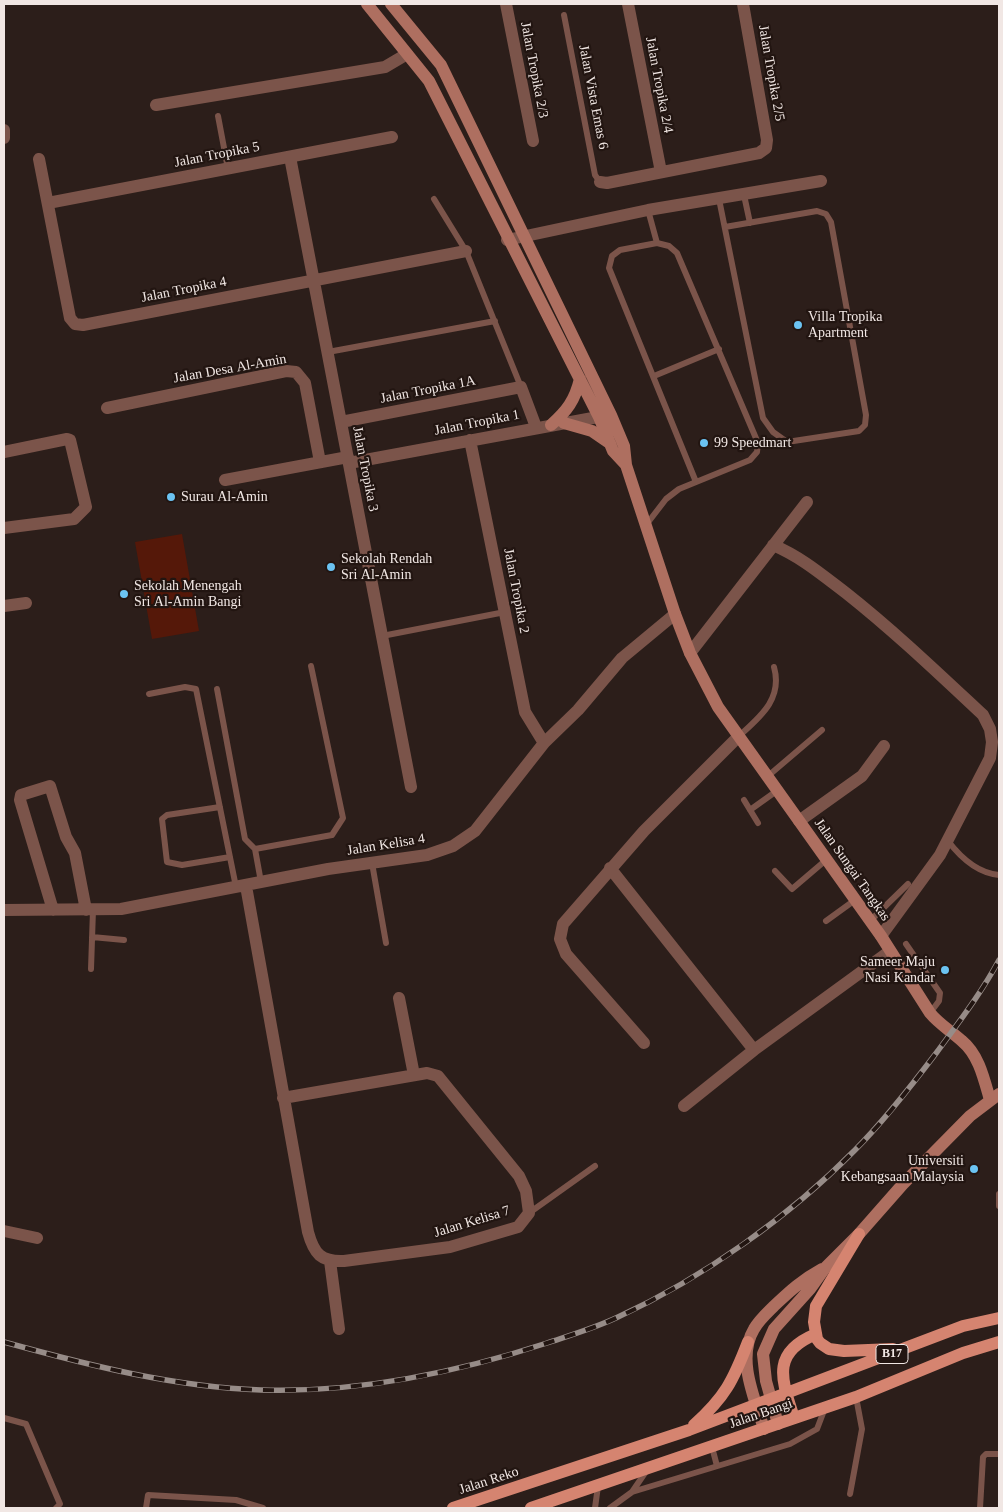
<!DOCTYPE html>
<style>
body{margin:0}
#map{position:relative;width:1003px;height:1512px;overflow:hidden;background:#2c1e1a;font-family:"Times New Roman",serif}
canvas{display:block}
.frame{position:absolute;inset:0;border:5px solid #f1e7e4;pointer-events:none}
</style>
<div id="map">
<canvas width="1003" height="1512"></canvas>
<div class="frame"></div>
</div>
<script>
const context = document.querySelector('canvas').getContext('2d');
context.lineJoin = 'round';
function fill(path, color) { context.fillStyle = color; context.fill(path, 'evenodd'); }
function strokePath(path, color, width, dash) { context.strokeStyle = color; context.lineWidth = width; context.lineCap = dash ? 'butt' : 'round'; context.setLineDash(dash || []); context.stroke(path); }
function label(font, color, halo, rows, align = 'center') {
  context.font = font + ' "Times New Roman",serif'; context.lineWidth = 4.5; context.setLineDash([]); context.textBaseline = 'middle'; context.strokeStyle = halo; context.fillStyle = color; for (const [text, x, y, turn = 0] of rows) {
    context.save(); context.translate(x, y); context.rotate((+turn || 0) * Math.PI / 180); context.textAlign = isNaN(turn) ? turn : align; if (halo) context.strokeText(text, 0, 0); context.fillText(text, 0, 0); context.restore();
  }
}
fill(new Path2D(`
 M182 534 199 631 152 639 135 542Z`), '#551809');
strokePath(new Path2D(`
 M564 15 595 175 600 182
 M218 116 228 169
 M744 195 750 223
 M434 199 466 251 521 387
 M719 199 763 418 773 432 787 442 859 431 865 425 866 415 831 222 826 214 817 211 725 227
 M648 210 657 243 620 250 612 256 609 268 696 482
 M328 352 495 321
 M654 376 719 349
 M646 525 666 499 679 489 750 460 757 452 758 443 677 253 669 246 657 243
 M382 636 505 612
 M217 689 245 839 255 849
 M149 694 185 687 196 689 236 887
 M739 736C760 717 783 699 774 667
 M768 776 822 730
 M744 800 758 823
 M220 807 167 815 162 819 167 862 182 865 230 857
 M750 810 778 790
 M948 841C961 858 977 873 999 875
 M372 863 386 943
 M775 871 792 889 826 860
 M261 882 255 849 332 835 343 818 311 666
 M826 921 855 900
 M870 921 908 884
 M92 937 124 940
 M906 944 940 993 939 1001 930 1013
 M91 969 93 910
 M999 1194V1206
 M529 1213 595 1166
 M4 1418 26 1424 60 1504 56 1508
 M712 1447 717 1466
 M632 1492 790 1444 817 1429 825 1408
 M850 1494 862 1429 856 1397
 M146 1508 148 1495 236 1500 263 1508
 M595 1508 598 1486
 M610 1508 632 1492 647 1470
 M980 1508 983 1457 986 1454H999`), '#7b544a', 6);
strokePath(new Path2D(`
 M506 4 533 141
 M628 4 661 172
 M156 105 385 67 407 54
 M4 130V138
 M290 157 411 787
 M39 159 70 318 75 324 83 325 466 251
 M600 182 607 183 759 153 766 148 767 140 743 4
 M48 203 392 137
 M507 240 648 210 821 181
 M107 408 286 371 296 372 305 383 320 462
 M341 422 521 387 536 427
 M470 440 525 712 544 743
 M4 452 67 439 70 440 86 507 74 519 4 528
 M349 463 609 415
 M225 480 348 457
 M773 545C801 557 821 574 846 593 894 631 938 673 983 715L990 729 992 742 990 758 940 855 881 936
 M4 606 26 603
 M690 653 807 502
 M799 821 862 776 884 746
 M610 868 754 1050
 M246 886 308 1232C314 1254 321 1262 344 1261L450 1247 518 1227 529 1213 526 1191 519 1176 438 1076 427 1073 283 1098
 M4 910 121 909 328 869 427 855 453 846 475 831 544 743 578 710 622 658 675 614
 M53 910 20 800 21 795 50 786 66 837 75 853 86 910
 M399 998 414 1075
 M644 1043 566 954 560 939 563 924 644 831 739 736
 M684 1106 754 1050 890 951
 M4 1231 37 1238
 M330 1261 339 1329`), '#7b544a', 12);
strokePath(new Path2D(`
 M367 4 429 81 599 417 613 451 626 465
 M391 4 441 65 611 415 624 446 626 465 675 614 690 653 718 707 881 936 930 1013C939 1024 951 1031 962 1041 979 1055 984 1079 990 1100
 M564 423 592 431 608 442
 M551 425C567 411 575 400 580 379
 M778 1424 766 1381 763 1354 774 1329 810 1289 825 1268 859 1234 903 1184 970 1116 999 1094
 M764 1429C755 1399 736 1359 754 1329 759 1320 767 1313 774 1306 791 1290 802 1280 822 1269`), '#ae6f60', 12);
strokePath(new Path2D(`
 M859 1234 816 1306 814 1322 817 1339 820 1343 829 1349 844 1351 893 1349
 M794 1418C782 1380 770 1353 816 1334
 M694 1425C725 1397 733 1381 748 1342
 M453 1508 689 1430 963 1326 999 1318
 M531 1508 856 1397 963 1353 999 1342`), '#d58470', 12);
const rail = new Path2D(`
 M4 1342C88 1365 173 1387 261 1390 358 1393 455 1373 547 1343 571 1335 595 1328 618 1317 703 1278 790 1216 855 1150 885 1120 912 1085 937 1052 959 1022 982 992 999 960`);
strokePath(rail, '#978c88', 5.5);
strokePath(rail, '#221511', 4, [11]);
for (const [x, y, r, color] of [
 [798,325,5,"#6bc3f2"],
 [704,443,5,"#6bc3f2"],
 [171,497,5,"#6bc3f2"],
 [331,567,5,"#6bc3f2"],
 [124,594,5,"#6bc3f2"],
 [945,970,5,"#6bc3f2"],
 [974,1169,5,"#6bc3f2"]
]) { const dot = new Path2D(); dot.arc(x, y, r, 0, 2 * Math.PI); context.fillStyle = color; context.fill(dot); strokePath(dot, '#221511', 2); }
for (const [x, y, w] of [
 [892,1354,32]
]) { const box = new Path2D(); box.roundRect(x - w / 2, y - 9.5, w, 19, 4); context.fillStyle = '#221511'; context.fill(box); strokePath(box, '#f1e7e4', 1); }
label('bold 12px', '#f1e7e4', null, [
 ["B17",892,1354]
]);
label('14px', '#f1e7e4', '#221511', [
 ["Jalan Tropika 2/3",534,70,79],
 ["Jalan Tropika 2/5",771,73,80],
 ["Jalan Tropika 2/4",659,85,79],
 ["Jalan Vista Emas 6",593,97,79],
 ["Jalan Tropika 5",217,155,-11],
 ["Jalan Tropika 4",184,290,-11],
 ["Jalan Desa Al-Amin",230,369,-10],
 ["Jalan Tropika 1A",428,390,-11],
 ["Jalan Tropika 1",477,423,-11],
 ["Jalan Tropika 3",365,469,79],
 ["Jalan Tropika 2",516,591,79],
 ["Jalan Kelisa 4",386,845,-9],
 ["Jalan Sungai Tangkas",852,870,55],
 ["Jalan Kelisa 7",472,1222,-17],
 ["Jalan Bangi",761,1414,-19],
 ["Jalan Reko",489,1481,-18]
]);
label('14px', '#f1e7e4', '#221511', [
 ["Villa Tropika",808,317],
 ["Apartment",808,333],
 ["99 Speedmart",714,443],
 ["Surau Al-Amin",181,497],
 ["Sekolah Rendah",341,559],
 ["Sri Al-Amin",341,575],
 ["Sekolah Menengah",134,586],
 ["Sri Al-Amin Bangi",134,602],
 ["Sameer Maju",935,962,"right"],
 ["Nasi Kandar",935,978,"right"],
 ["Universiti",964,1161,"right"],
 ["Kebangsaan Malaysia",964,1177,"right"]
], 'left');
</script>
